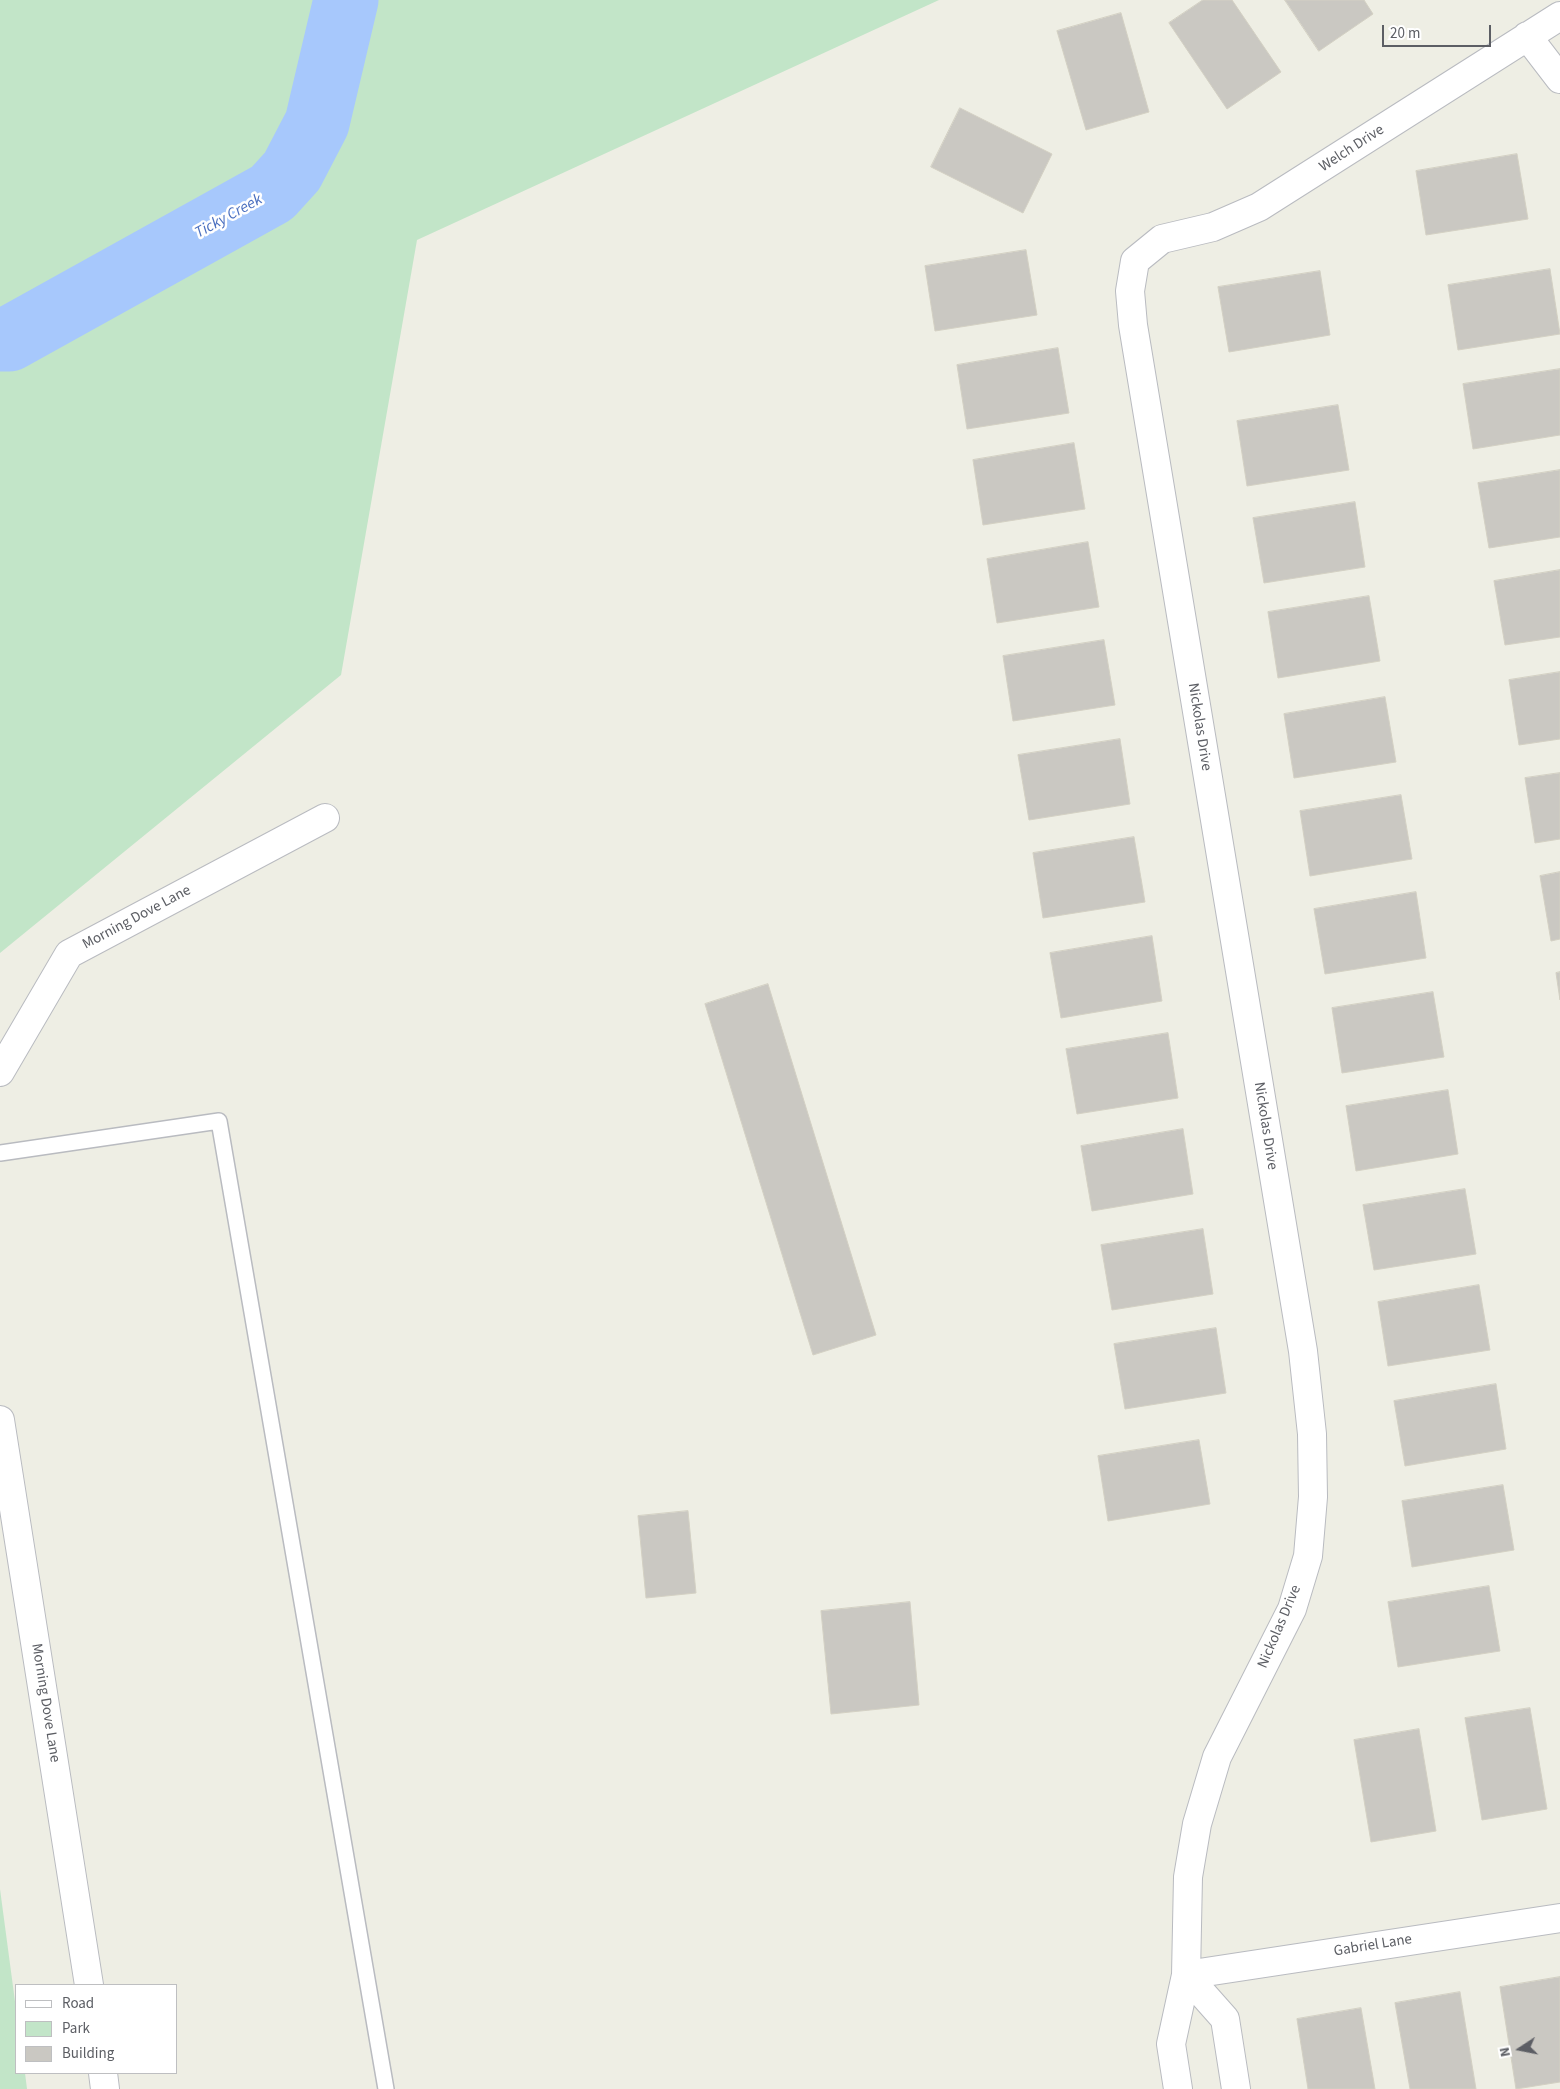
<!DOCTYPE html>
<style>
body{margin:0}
#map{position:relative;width:1560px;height:2089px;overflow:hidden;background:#eeeee4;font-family:"Source Sans 3",sans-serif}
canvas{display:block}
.legend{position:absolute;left:15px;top:1984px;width:162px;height:90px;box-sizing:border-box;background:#fff;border:1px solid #bebfc1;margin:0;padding:6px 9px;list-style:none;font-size:15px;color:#5c5e64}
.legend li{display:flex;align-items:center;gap:10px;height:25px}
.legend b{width:25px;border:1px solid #bebfc1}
.north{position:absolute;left:1495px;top:2024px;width:50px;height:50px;-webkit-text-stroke:4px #fff;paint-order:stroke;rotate:259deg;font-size:14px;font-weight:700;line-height:20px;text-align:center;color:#5c5e64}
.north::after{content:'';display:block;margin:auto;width:18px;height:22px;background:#5c5e64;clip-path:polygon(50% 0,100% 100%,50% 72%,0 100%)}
.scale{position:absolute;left:1382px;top:25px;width:109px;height:22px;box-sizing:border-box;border:2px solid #5c5e64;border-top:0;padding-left:6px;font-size:15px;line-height:18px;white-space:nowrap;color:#5c5e64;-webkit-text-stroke:4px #fff;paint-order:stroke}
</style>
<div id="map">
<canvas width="1560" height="2089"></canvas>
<ul class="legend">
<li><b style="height:6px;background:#fff"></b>Road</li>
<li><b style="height:14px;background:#c2e5c8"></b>Park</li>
<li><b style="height:14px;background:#cac8c2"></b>Building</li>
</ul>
<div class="north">N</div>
<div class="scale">20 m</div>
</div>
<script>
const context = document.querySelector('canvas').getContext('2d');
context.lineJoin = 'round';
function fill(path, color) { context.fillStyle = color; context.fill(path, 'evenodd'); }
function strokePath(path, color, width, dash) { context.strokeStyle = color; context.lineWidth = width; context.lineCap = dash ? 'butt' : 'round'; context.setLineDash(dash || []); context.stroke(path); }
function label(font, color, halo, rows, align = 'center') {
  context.font = font + ' "Source Sans 3",sans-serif'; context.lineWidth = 5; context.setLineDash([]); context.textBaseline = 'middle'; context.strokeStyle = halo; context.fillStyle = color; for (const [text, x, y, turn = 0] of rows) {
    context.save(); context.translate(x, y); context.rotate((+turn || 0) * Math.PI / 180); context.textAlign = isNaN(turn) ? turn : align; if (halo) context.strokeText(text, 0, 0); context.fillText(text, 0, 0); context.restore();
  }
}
fill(new Path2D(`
 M0 0H939L417 240 341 675 0 953Z
 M0 1889 16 2009V2073H25L27 2089H0Z`), '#c2e5c8');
strokePath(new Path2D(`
 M0 339H9L272 193 292 171 317 123 346 0`), '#a7c8fc', 65);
const building = new Path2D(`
 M1203 0H1232L1281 72 1227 109 1169 23Z
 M1285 0H1364L1373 14 1319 51Z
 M1121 13 1149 112 1086 130 1057 31Z
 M960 108 1052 154 1023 213 931 167Z
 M1517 154 1528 219 1426 235 1416 171Z
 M1026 250 1037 315 935 331 925 266Z
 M1550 269 1560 334 1458 350 1448 285Z
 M1320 271 1330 335 1229 352 1218 287Z
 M1058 348 1069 413 967 429 957 365Z
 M1560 369V435L1473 449 1463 384Z
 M1338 405 1349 470 1247 486 1237 421Z
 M1074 443 1085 509 983 525 973 460Z
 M1560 470V537L1489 548 1478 483Z
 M1355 502 1365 567 1264 583 1253 518Z
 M1088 542 1099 607 997 623 987 559Z
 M1560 570V637L1505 645 1494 581Z
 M1369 596 1380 661 1278 678 1268 612Z
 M1104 640 1115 705 1013 721 1003 656Z
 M1560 672V739L1519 745 1509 680Z
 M1385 697 1396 762 1294 778 1284 714Z
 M1120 739 1130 804 1029 820 1018 755Z
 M1560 773V839L1535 843 1525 778Z
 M1401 795 1412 859 1310 876 1300 811Z
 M1134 837 1145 902 1043 918 1033 853Z
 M1560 872V939L1551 941 1540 876Z
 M1416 892 1426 958 1325 974 1314 909Z
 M1152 936 1162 1001 1061 1018 1050 953Z
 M1560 972V1000L1556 973Z
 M768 984 876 1335 813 1355 705 1004Z
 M1433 992 1444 1057 1342 1073 1332 1008Z
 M1168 1033 1178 1098 1077 1114 1066 1049Z
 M1448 1090 1458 1154 1356 1171 1346 1106Z
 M1183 1129 1193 1194 1092 1211 1081 1146Z
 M1465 1189 1476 1254 1374 1270 1363 1205Z
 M1203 1229 1213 1294 1112 1310 1101 1245Z
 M1479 1285 1490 1350 1388 1366 1378 1302Z
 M1216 1328 1226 1393 1125 1409 1114 1344Z
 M1496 1384 1506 1449 1405 1466 1394 1401Z
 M1199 1440 1210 1504 1108 1521 1098 1456Z
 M1503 1485 1514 1550 1412 1567 1402 1501Z
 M688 1511 696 1593 646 1598 638 1516Z
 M1489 1586 1500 1651 1398 1667 1388 1602Z
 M910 1602 919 1705 831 1714 821 1611Z
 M1530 1708 1547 1809 1482 1820 1465 1718Z
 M1419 1729 1436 1831 1371 1842 1354 1740Z
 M1560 1977V2082L1516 2089 1500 1987Z
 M1460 1992 1476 2089H1410L1395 2003Z
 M1361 2008 1375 2089H1308L1297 2019Z`);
fill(building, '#cac8c2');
strokePath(building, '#d3d0c3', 1);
const lane = new Path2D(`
 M0 1153 219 1121 386 2089`);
const street = new Path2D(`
 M1527 36 1560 79
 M0 1072 69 954 325 818
 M0 1420 89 1985
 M1186 1975 1560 1918
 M1186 1975 1225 2019 1236 2089
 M103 2073 105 2089
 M1178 2089 1171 2044 1186 1975 1188 1877 1197 1824 1217 1757 1292 1609 1308 1556 1313 1497 1312 1434 1303 1351 1133 325 1130 291 1135 261 1162 239 1213 227 1259 207 1560 16`);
strokePath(lane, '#b9bbc0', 18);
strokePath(street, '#b9bbc0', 30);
strokePath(lane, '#fff', 15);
strokePath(street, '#fff', 28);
label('15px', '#5c5e64', '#fff', [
 ["Welch Drive",1352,149,-33],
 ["Nickolas Drive",1199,727,81],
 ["Morning Dove Lane",137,918,-28],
 ["Nickolas Drive",1265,1126,81],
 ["Nickolas Drive",1280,1627,-67],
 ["Morning Dove Lane",45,1703,81],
 ["Gabriel Lane",1373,1946,-9]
]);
label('italic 16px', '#4a6fbf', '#fff', [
 ["Ticky Creek",229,217,-29]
]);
</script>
